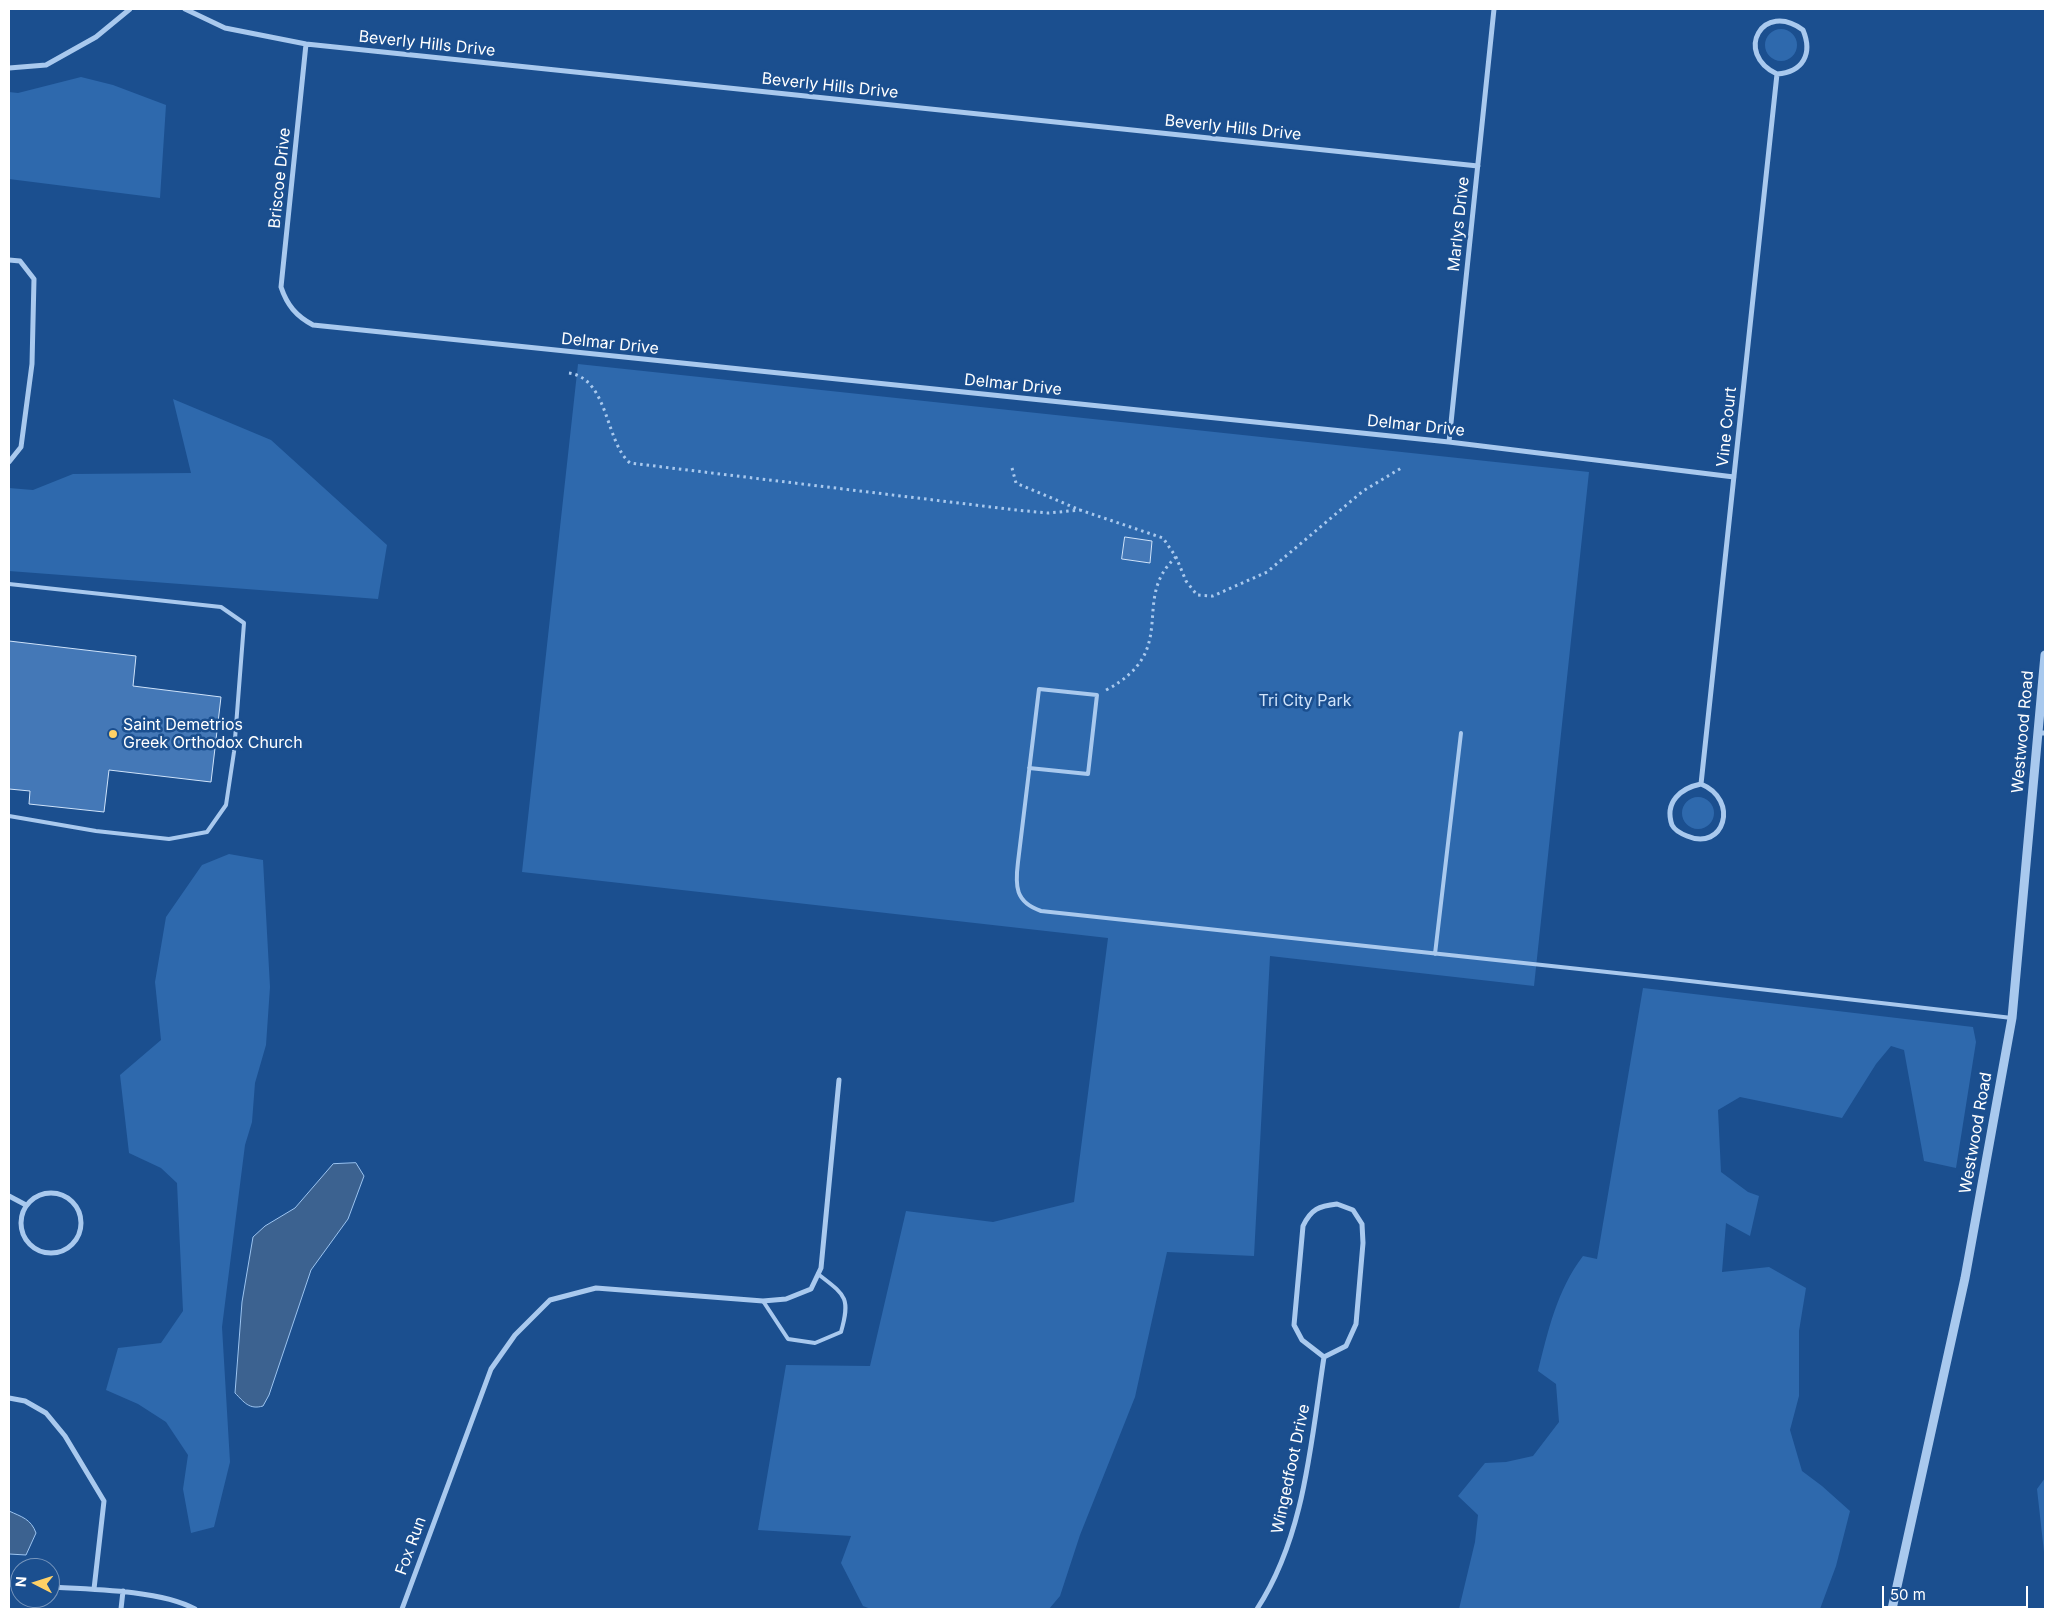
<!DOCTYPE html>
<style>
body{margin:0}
#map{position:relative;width:2054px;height:1618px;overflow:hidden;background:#1b4f8f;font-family:Inter,sans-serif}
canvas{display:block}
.frame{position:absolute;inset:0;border:10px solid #fff;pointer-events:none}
.north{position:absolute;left:10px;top:1558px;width:50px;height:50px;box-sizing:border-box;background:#1b4f8f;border:1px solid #7695bc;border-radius:50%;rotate:275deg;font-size:14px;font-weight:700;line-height:20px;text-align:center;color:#fff}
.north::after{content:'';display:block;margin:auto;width:18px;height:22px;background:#ffd166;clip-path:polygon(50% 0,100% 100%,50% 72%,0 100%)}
.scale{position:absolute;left:1882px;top:1586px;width:146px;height:22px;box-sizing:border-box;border:2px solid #fff;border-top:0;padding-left:6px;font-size:15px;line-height:18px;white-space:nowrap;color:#fff;-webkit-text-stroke:4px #1b4f8f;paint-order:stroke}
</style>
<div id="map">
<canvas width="2054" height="1618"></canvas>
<div class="frame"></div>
<div class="north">N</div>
<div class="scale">50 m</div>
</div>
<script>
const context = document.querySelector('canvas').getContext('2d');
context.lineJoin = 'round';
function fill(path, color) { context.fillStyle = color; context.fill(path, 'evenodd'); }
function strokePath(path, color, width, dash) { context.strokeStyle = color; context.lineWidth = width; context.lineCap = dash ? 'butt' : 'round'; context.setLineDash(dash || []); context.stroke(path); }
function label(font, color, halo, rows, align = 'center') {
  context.font = font + ' Inter,sans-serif'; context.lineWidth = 5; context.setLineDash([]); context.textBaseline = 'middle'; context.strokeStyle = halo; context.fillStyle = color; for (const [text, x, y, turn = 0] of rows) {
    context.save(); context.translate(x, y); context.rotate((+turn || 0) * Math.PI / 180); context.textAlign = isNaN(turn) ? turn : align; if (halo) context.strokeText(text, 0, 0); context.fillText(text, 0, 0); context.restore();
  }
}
fill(new Path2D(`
 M1765 45a16 16 0 1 1 32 0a16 16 0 1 1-32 0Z
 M81 77 113 85 166 105 160 198 9 179V92L18 93Z
 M578 364 1589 472 1534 986 1270 956 1254 1256 1167 1252 1135 1397 1080 1535 1060 1596 1049 1609H871L863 1606 841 1563 851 1536 758 1530 786 1365 870 1366 906 1211 993 1222 1074 1202 1108 938 522 872Z
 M173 399 271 440 387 545 378 599 9 571V488L33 490 73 474 191 473Z
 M1682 813a16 16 0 1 1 32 0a16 16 0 1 1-32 0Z
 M229 854 263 860 270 987 266 1045 255 1083 252 1122 245 1145 222 1327 230 1462 214 1527 191 1533 183 1489 188 1455 166 1422 138 1404 106 1390 118 1348 161 1343 183 1311 177 1183 161 1168 129 1153 120 1075 161 1040 155 982 166 917 202 865Z
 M1643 988 1973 1027 1976 1042 1956 1168 1924 1161 1904 1050 1891 1046 1876 1064 1842 1118 1740 1097 1718 1110 1721 1172 1748 1192 1759 1196 1750 1236 1726 1223 1722 1272 1769 1267 1806 1288 1799 1331V1396L1790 1430 1802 1471 1822 1486 1850 1511 1836 1566 1820 1609H1459L1475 1542 1478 1515 1458 1496 1485 1463 1506 1462 1533 1456 1559 1422 1556 1384 1538 1371C1548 1331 1557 1290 1583 1256L1597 1259Z
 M2045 1478V1561L2037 1489Z`), '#2e69ad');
const water = new Path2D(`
 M356 1163 364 1176 348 1219 311 1270 269 1395 263 1406C249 1410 244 1402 235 1393L242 1302 253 1237 265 1226 295 1208 333 1164Z
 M9 1511C22 1517 31 1519 36 1533L26 1555 9 1554Z`);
fill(water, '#3c6290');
strokePath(water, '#9cc4f0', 1);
const building = new Path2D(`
 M1125 537 1152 541 1150 563 1122 559Z
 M9 641 136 656 133 686 221 697 211 782 109 770 104 812 29 804 30 791 9 789Z`);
fill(building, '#4478b7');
strokePath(building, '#cfe3fa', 1);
strokePath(new Path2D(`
 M569 373C609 379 605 442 630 463L1016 510 1048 513 1080 510
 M1012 468 1016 483 1080 510 1163 538 1176 557 1186 581 1197 595 1213 596 1267 572 1363 491 1403 467
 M1106 690C1182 650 1129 600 1176 557`), '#a9c9ee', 3, [2.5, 4]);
strokePath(new Path2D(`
 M9 584 221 607 244 623 234 752 226 805 207 832 169 839 96 831 9 816
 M1029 768 1088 774 1097 695 1039 689 1018 862C1015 886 1015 902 1041 911L1672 979 2012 1018
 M1435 954 1461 733
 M763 1301 788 1339 815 1343 841 1332C851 1297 845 1295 818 1274`), '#a9c9ee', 4);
strokePath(new Path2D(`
 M185 9 225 28 306 44 1478 166
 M306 44 281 287C287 305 296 316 313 325L1449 442 1734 477
 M9 68 46 65 96 37 130 9
 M9 260 20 261 34 279 32 364 21 447 9 462
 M1449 442 1494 9
 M2038 733H2045
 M1701 784C1740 800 1724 852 1687 836 1682 834 1675 831 1672 825 1664 802 1681 788 1701 784L1777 74C1803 72 1813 54 1803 30 1763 0 1733 53 1777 74
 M21 1223a30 30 0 1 1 60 0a30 30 0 1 1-60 0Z
 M9 1196 26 1205
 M1337 1204 1353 1210 1362 1224 1363 1243 1356 1324 1346 1346 1324 1357 1302 1340 1294 1325 1303 1226C1311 1209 1319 1206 1337 1204Z
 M9 1398 25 1401 46 1413 65 1436 104 1501 94 1589
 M9 1584 20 1585
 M50 1587C89 1589 161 1590 195 1609
 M121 1609 123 1591
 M402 1609 491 1369 515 1335 550 1300 596 1288 763 1301 786 1299 811 1289 821 1268 839 1080
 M1257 1609C1305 1536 1311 1441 1324 1357`), '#a9c9ee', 5);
strokePath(new Path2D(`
 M1892 1609 1965 1278 2012 1018 2045 655`), '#a9c9ee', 9);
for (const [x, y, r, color] of [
 [113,734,5,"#ffd166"]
]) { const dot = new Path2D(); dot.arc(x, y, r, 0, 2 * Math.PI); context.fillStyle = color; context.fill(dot); strokePath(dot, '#1b4f8f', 2); }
label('16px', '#fff', '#1b4f8f', [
 ["Beverly Hills Drive",427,44,6],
 ["Beverly Hills Drive",830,86,6],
 ["Beverly Hills Drive",1233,128,6],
 ["Briscoe Drive",280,178,-84],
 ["Marlys Drive",1459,224,-84],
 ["Delmar Drive",610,344,6],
 ["Delmar Drive",1013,385,6],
 ["Delmar Drive",1416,426,6],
 ["Vine Court",1727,427,-84],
 ["Westwood Road",2023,732,-85],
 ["Westwood Road",1976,1133,-80],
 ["Wingedfoot Drive",1291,1469,-78],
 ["Fox Run",411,1546,-70]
]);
label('16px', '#cfe3fa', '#1b4f8f', [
 ["Tri City Park",1305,701]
]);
label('16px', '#fff', '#1b4f8f', [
 ["Saint Demetrios",123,725],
 ["Greek Orthodox Church",123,743]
], 'left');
</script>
